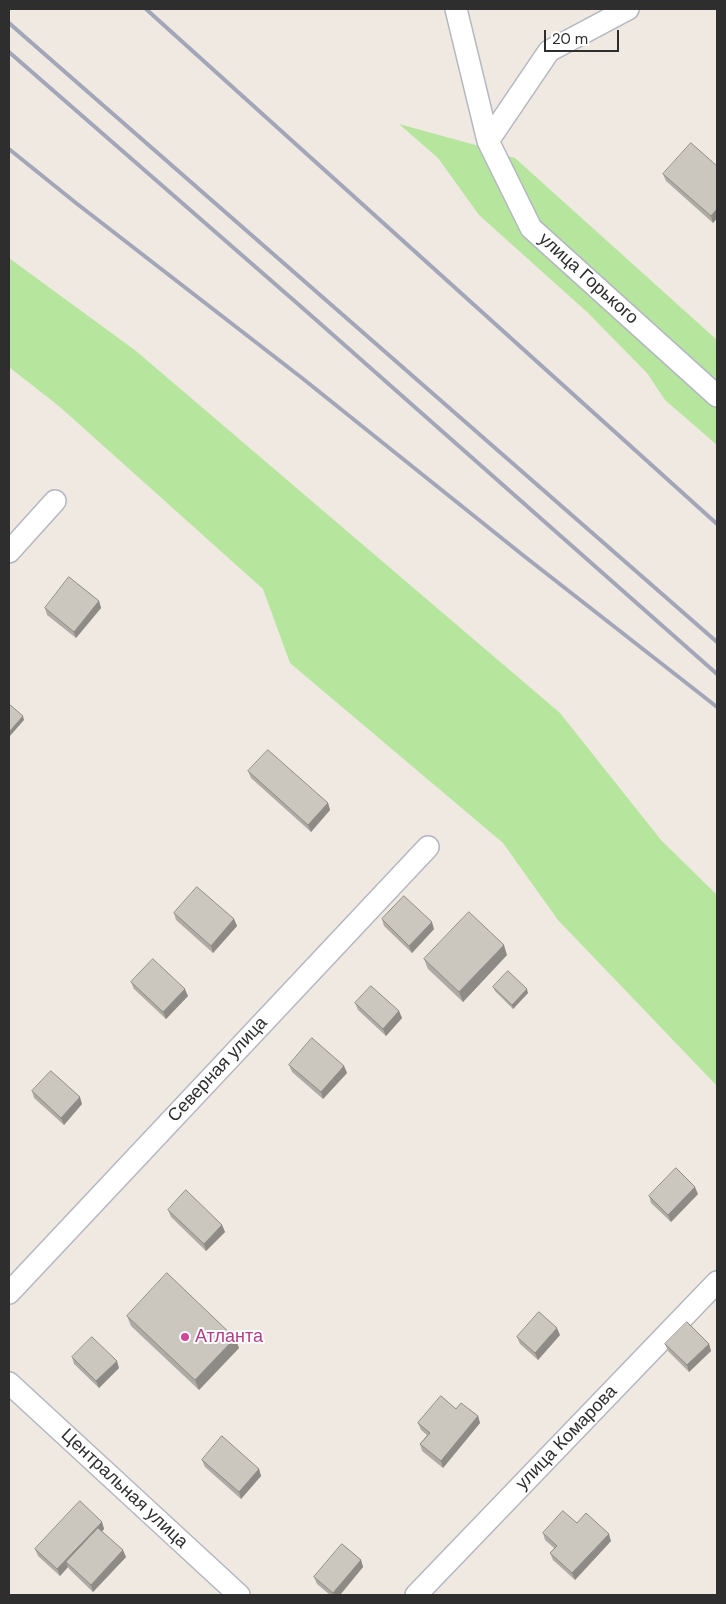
<!DOCTYPE html>
<meta charset="utf-8">
<style>
body{margin:0}
#map{position:relative;width:726px;height:1604px;overflow:hidden;background:#efe9e1;font-family:"DM Sans",sans-serif}
canvas{display:block}
.frame{position:absolute;inset:0;border:10px solid #2e2e2e;pointer-events:none}
.scale{position:absolute;left:544px;top:30px;width:75px;height:22px;box-sizing:border-box;border:2px solid #2e2e2e;border-top:0;padding-left:6px;font-size:15px;line-height:18px;white-space:nowrap;color:#2e2e2e;-webkit-text-stroke:4px #fff;paint-order:stroke}
</style>
<div id="map">
<canvas width="726" height="1604"></canvas>
<div class="frame"></div>
<div class="scale">20 m</div>
</div>
<script>
const context = document.querySelector('canvas').getContext('2d');
context.lineJoin = 'round';
function fill(path, color) { context.fillStyle = color; context.fill(path, 'evenodd'); }
function strokePath(path, color, width, dash) { context.strokeStyle = color; context.lineWidth = width; context.lineCap = dash ? 'butt' : 'round'; context.setLineDash(dash || []); context.stroke(path); }
function label(font, color, halo, rows, align = 'center') {
  context.font = font + ' "DM Sans",sans-serif'; context.lineWidth = 4; context.setLineDash([]); context.textBaseline = 'middle'; context.strokeStyle = halo; context.fillStyle = color; for (const [text, x, y, turn = 0] of rows) {
    context.save(); context.translate(x, y); context.rotate((+turn || 0) * Math.PI / 180); context.textAlign = isNaN(turn) ? turn : align; if (halo) context.strokeText(text, 0, 0); context.fillText(text, 0, 0); context.restore();
  }
}
fill(new Path2D(`
 M399 124 479 146 523 231 717 405V445L665 400 647 373 587 312 479 215 438 158Z
 M504 155 515 158 717 340V384L539 224Z
 M9 258 136 351 560 713 661 840 717 895V1086L558 920 503 843 290 663 263 589 60 407 9 367Z`), '#b6e59e');
const minor = new Path2D(`
 M456 9 488 141 531 228 717 396
 M488 141 549 51 628 9
 M9 552 55 501
 M9 1293 428 847
 M9 1383 239 1595
 M416 1595 717 1282`);
strokePath(minor, '#b4b7c1', 24);
strokePath(minor, '#fff', 21);
strokePath(new Path2D(`
 M146 9 717 524
 M9 23 717 642
 M9 52 306 311 717 674
 M9 149 76 203 302 378 524 556 717 707`), '#a3a6b8', 4);
fill(new Path2D(`
 M717 166V218L713 223 666 181 663 174Z
 M99 601 101 608 76 638 47 615 45 608Z
 M248 771 328 803 330 810 311 832 251 778Z
 M174 913 234 919 237 926 213 953 176 920Z
 M382 919 434 929 412 953 384 926Z
 M507 955 463 1002 428 969 424 959Z
 M131 982 188 996 166 1019 134 989Z
 M493 987 528 993 513 1009 495 991Z
 M355 1003 399 1011 402 1018 386 1036 358 1010Z
 M289 1065 344 1066 347 1073 323 1099 292 1072Z
 M32 1091 82 1104 64 1125 34 1098Z
 M698 1194 671 1222 651 1203 649 1196Z
 M168 1210 222 1225 225 1232 206 1251 171 1217Z
 M127 1316 235 1338 239 1348 199 1390 131 1326Z
 M560 1335 538 1360 520 1344 517 1337Z
 M665 1344H709L711 1351 689 1372 668 1351Z
 M72 1357 119 1368 99 1388 74 1364Z
 M456 1409 478 1416 480 1423 443 1468 422 1451 420 1444 427 1435 421 1430 418 1423Z
 M202 1460 259 1469 261 1476 241 1499 205 1467Z
 M102 1522 104 1529 102 1531 126 1557 93 1592 69 1569 68 1567 60 1576 38 1556 35 1549Z
 M577 1523 611 1541 575 1580 553 1560 550 1553 554 1548 545 1540 543 1533Z
 M361 1560 363 1567 340 1595H330L317 1584 314 1577Z`), '#afaba4');
fill(new Path2D(`
 M717 209V218L713 223 711 216Z
 M99 601 101 608 76 638 74 632Z
 M23 716 24 720 10 736 9 732Z
 M328 803 330 810 311 832 308 825Z
 M234 919 237 926 213 953 211 946Z
 M432 922 434 929 412 953 409 946Z
 M504 945 507 955 463 1002 459 992Z
 M185 989 188 996 166 1019 163 1012Z
 M527 989 528 993 513 1009 512 1005Z
 M399 1011 402 1018 386 1036 383 1029Z
 M344 1066 347 1073 323 1099 321 1092Z
 M80 1097 82 1104 64 1125 61 1118Z
 M695 1187 698 1194 671 1222 668 1215Z
 M222 1225 225 1232 206 1251 204 1244Z
 M557 1328 560 1335 538 1360 535 1353Z
 M235 1338 239 1348 199 1390 195 1380Z
 M709 1344 711 1351 689 1372 687 1365Z
 M117 1361 119 1368 99 1388 96 1381Z
 M478 1416 480 1423 443 1468 441 1461Z
 M259 1469 261 1476 241 1499 239 1492Z
 M102 1522 104 1529 70 1566 66 1562 68 1567 60 1576 57 1569Z
 M609 1534 611 1541 575 1580 572 1573Z
 M123 1550 126 1557 93 1592 91 1585Z
 M361 1560 363 1567 340 1595H334L333 1593Z`), '#8e8b86');
const building = new Path2D(`
 M691 143 717 166V209L711 216 663 174Z
 M69 577 99 601 74 632 45 608Z
 M9 704 23 716 9 732Z
 M268 750 328 803 308 825 248 771Z
 M197 887 234 919 211 946 174 913Z
 M404 896 432 922 409 946 382 919Z
 M469 912 504 945 459 992 424 959Z
 M153 959 185 989 163 1012 131 982Z
 M508 971 527 989 512 1005 493 987Z
 M371 986 399 1011 383 1029 355 1003Z
 M312 1038 344 1066 321 1092 289 1065Z
 M51 1071 80 1097 61 1118 32 1091Z
 M676 1168 695 1187 668 1215 649 1196Z
 M186 1190 222 1225 204 1244 168 1210Z
 M167 1273 235 1338 195 1380 127 1316Z
 M539 1312 557 1328 535 1353 517 1337Z
 M687 1322 709 1344 687 1365 665 1344Z
 M92 1337 117 1361 96 1381 72 1357Z
 M441 1396 456 1409 461 1403 478 1416 441 1461 420 1444 430 1433 418 1423Z
 M222 1436 259 1469 239 1492 202 1460Z
 M80 1501 102 1522 57 1569 35 1549Z
 M563 1511 577 1523 586 1513 609 1534 572 1573 550 1553 557 1546 543 1533Z
 M98 1528 123 1550 91 1585 66 1562Z
 M342 1544 361 1560 333 1593 314 1577Z`);
fill(building, '#cbc7bf');
strokePath(building, '#8e8b86', 1);
for (const [x, y, r, color] of [
 [185,1337,5,"#d1479c"]
]) { const dot = new Path2D(); dot.arc(x, y, r, 0, 2 * Math.PI); context.fillStyle = color; context.fill(dot); strokePath(dot, '#fff', 2); }
label('18px', '#2e2e2e', '#fff', [
 ["улица Горького",588,279,42],
 ["Северная улица",218,1070,-47],
 ["улица Комарова",567,1438,-46],
 ["Центральная улица",124,1489,43]
]);
label('18px', '#b23c85', '#fff', [
 ["Атланта",195,1337]
], 'left');
</script>
